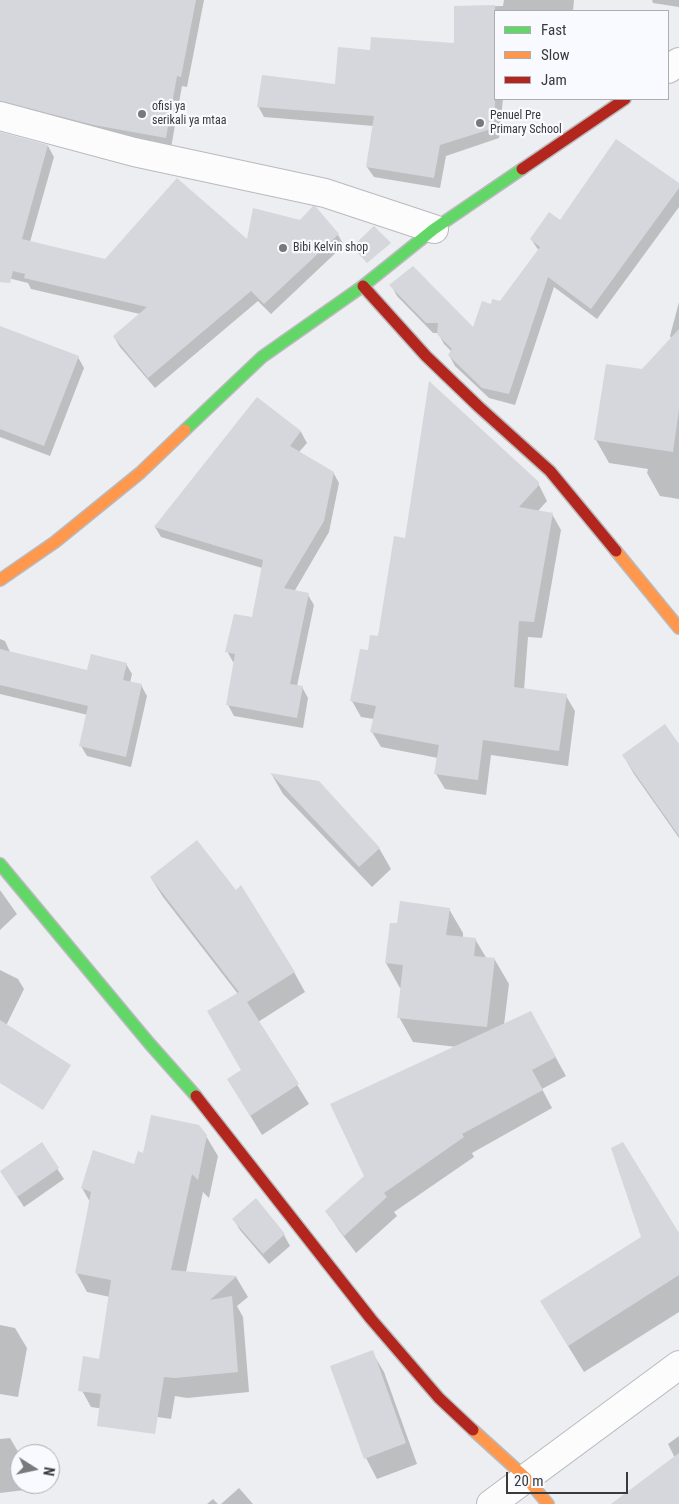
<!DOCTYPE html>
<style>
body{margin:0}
#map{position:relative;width:679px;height:1504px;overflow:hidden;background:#eceef1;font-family:"Roboto Condensed",sans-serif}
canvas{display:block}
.legend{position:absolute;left:494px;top:10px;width:175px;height:90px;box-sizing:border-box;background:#f8faff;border:1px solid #acadb1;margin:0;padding:6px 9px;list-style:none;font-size:15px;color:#393a3c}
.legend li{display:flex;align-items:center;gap:10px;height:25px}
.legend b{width:25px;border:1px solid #acadb1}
.north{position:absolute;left:10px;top:1444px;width:50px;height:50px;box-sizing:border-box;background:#f8faff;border:1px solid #acadb1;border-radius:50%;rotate:100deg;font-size:14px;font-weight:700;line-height:20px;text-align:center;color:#393a3c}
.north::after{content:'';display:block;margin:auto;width:18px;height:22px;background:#78797b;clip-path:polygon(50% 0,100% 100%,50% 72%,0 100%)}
.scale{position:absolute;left:506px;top:1472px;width:122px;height:22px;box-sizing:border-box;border:2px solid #393a3c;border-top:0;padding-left:6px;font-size:15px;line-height:18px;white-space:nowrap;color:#393a3c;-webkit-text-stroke:4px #f8faff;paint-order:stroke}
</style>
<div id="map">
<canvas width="679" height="1504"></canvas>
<ul class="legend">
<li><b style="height:6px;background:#63d668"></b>Fast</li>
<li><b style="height:6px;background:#ff974d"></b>Slow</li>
<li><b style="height:6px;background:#b3261e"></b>Jam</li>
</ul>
<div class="north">N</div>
<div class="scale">20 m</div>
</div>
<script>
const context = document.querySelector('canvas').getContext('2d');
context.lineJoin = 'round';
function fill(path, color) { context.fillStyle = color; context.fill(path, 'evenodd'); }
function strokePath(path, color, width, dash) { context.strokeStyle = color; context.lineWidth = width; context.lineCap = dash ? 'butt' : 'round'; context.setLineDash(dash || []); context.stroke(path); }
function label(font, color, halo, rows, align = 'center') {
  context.font = font + ' "Roboto Condensed",sans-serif'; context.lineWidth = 4.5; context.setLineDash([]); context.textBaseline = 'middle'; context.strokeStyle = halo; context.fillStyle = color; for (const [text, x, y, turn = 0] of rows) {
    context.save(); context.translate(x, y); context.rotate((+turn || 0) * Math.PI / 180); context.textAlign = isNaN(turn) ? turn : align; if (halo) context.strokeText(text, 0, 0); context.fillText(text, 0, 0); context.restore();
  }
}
fill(new Path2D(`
 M4 0H204L187 87 182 86 171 148 30 116 25 107 0 102V17Z
 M504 0H574L573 11H495V99H503L499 138 446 156 440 188 374 177 367 167 374 126 264 117 258 106 336 85 371 51 455 44V7L503 6Z
 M652 0H679V7L653 3Z
 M48 146 54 157 30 242 105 260 248 242 338 235 344 245 271 314 258 301 155 388 120 347 114 337 140 314 31 289 28 283 0 276V161Z
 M679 185V207L597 319 554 287 515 405 489 398 455 366 449 355 452 352 444 344 438 333H433L397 296 391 285 474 329 492 305 501 303 539 251 531 239 560 221Z
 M679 302V352L670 336Z
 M0 346 78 357 84 368 50 456 0 437Z
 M642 370 679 371V499L660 496 647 473 648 469 609 463 596 440Z
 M257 398 301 432 307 443 299 452 333 472 339 483 329 532 294 592 308 595 314 605 297 686 302 687 308 698 303 728 234 716 228 705 235 662H233L227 651 253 618 262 568 161 537 155 527Z
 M538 483 547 501 537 512 552 514 561 530 542 638 528 637 524 690 566 696 575 711 568 766 491 755 486 795 445 789 436 774 438 758 381 747 372 732 374 719 361 717 352 701 369 652 379 638 406 539Z
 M0 639 5 641 10 652 88 671 126 664 132 674 130 683 141 685 147 696 131 767 87 756 81 746 88 715 0 694Z
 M679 746V838L634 774 623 755Z
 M272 775 379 848 391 869 372 887 283 794Z
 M151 878 294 972 305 992 258 1022 309 1104 262 1135 240 1099 242 1071 238 994 163 897Z
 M0 890 17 914 0 930Z
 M449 909 463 933V938L475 939 487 959 495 960 509 984 504 1025 541 1031 566 1076 542 1089 552 1108 472 1153 474 1157 394 1212 397 1216 356 1253 338 1229 327 1211 365 1176 457 1047 413 1042 399 1017 402 988H400L386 963 399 925Z
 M0 970 18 979 24 989 2 1034 0 1033Z
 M206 1136 218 1156 209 1198 203 1192 186 1272 236 1277 248 1297 237 1306 243 1317 249 1392 187 1398 175 1396 171 1419 91 1407 80 1387 100 1360 110 1297 87 1292 76 1272 90 1202 82 1188 134 1165 144 1155Z
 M41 1144 64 1179 24 1207 1 1172Z
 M234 1220 284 1235 290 1246 269 1264 240 1230Z
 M679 1235V1312L584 1372 557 1328 642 1238Z
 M0 1325 15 1328 27 1348 18 1397 0 1394Z
 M372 1352 384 1372 417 1464 377 1479 366 1458Z
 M679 1436V1504H638L675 1458 668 1444Z
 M10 1438 20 1455V1484H25V1490L0 1493V1439Z
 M239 1488 253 1504H221Z
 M213 1499 218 1504H207Z`), '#0003');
fill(new Path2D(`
 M0 0H196L181 77 177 76 166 138 94 125 0 101Z
 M495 5V113L494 128 440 145 434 178 366 167 374 116 257 107 262 75 335 84 338 47 370 50 371 37 454 43V6Z
 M0 132 48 145 22 239 105 259 177 178 247 239 253 208 300 220 313 206 316 207 339 234 264 304 251 291 148 378 113 336 147 307 24 278 25 274 13 271 10 283 0 282Z
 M616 139 679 183V188L591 309 548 277 509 394 482 388 448 355 452 349 437 334 438 323H426L389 285 413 266 473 327 482 301 491 304 492 299 500 301 540 247 530 239 549 212 560 220Z
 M374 226 391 243 367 263 352 247Z
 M0 326 79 356 44 446 0 429Z
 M679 329V409L673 452 594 440 606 364 642 369Z
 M429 381 539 482V485L519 507 553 513 534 622 519 621 514 687 567 694 559 751 483 740 478 780 434 774 439 745 370 732 376 706 350 701 360 649 368 650 370 635 378 636 394 536 405 538Z
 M257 397 301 431 290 446 334 472 324 521 284 588 309 593 290 684 303 686 297 718 226 705 235 654 225 652 234 614 252 617 263 560 154 527Z
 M0 649 87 670 91 654 127 663 123 680 142 684 126 757 79 746 88 706 0 685Z
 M665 724 679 744V836L622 755Z
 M270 773 319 781 380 848 359 867Z
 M197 840 236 890 241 885 295 972 247 1002 299 1084 250 1116 227 1079 241 1070 207 1011 239 992 150 877Z
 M400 901 450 908 446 935 476 938 474 956 495 958 487 1027 397 1018 403 965 385 963 390 923H397Z
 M531 1011 556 1057 532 1070 543 1090 462 1134 464 1137 384 1193 387 1197 344 1236 325 1211 364 1176 330 1104Z
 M0 1020 71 1065 43 1110 0 1083Z
 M151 1115 199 1125 207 1135 198 1180 192 1174 171 1270 237 1276 210 1300 232 1296 238 1372 175 1378 164 1377 155 1434 97 1426 101 1394 78 1391 83 1356 99 1359 111 1280 75 1273 91 1192 81 1188 93 1150 134 1164 138 1151 143 1153Z
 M42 1142 59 1168 17 1197 0 1171Z
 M623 1142 679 1233V1275L568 1346 540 1301 641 1237 611 1148Z
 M256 1198 285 1234 263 1254 232 1219Z
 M373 1350 406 1443 364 1459 330 1366Z
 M679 1453V1504H611Z`), '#d6d6dd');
const street = new Path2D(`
 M668 69 679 62
 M0 116 134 152 325 193 434 229
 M491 1504 679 1365`);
const fast = new Path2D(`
 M185 430 262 357 363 286 434 229 522 169
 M0 864 149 1043 196 1096`);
const slow = new Path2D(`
 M616 551 679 628
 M0 580 55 542 140 473 185 430
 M473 1430 526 1478 548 1504`);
const jam = new Path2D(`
 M522 169 625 99
 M363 286 426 356 479 407 550 471 616 551
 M196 1096 371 1319 439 1398 473 1430`);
strokePath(street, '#b9babd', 30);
strokePath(fast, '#b9babd', 14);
strokePath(slow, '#b9babd', 14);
strokePath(jam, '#b9babd', 14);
strokePath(street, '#fcfcfd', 28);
strokePath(fast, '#63d668', 11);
strokePath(slow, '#ff974d', 11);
strokePath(jam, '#b3261e', 11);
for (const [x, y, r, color] of [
 [142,114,5,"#78797b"],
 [480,123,5,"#78797b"],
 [283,248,5,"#78797b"]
]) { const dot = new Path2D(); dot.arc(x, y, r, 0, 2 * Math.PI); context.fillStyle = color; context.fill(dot); strokePath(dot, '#f8faff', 2); }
label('12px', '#393a3c', '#f8faff', [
 ["ofisi ya",152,107],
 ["serikali ya mtaa",152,121],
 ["Penuel Pre",490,116],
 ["Primary School",490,130],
 ["Bibi Kelvin shop",293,248]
], 'left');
</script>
